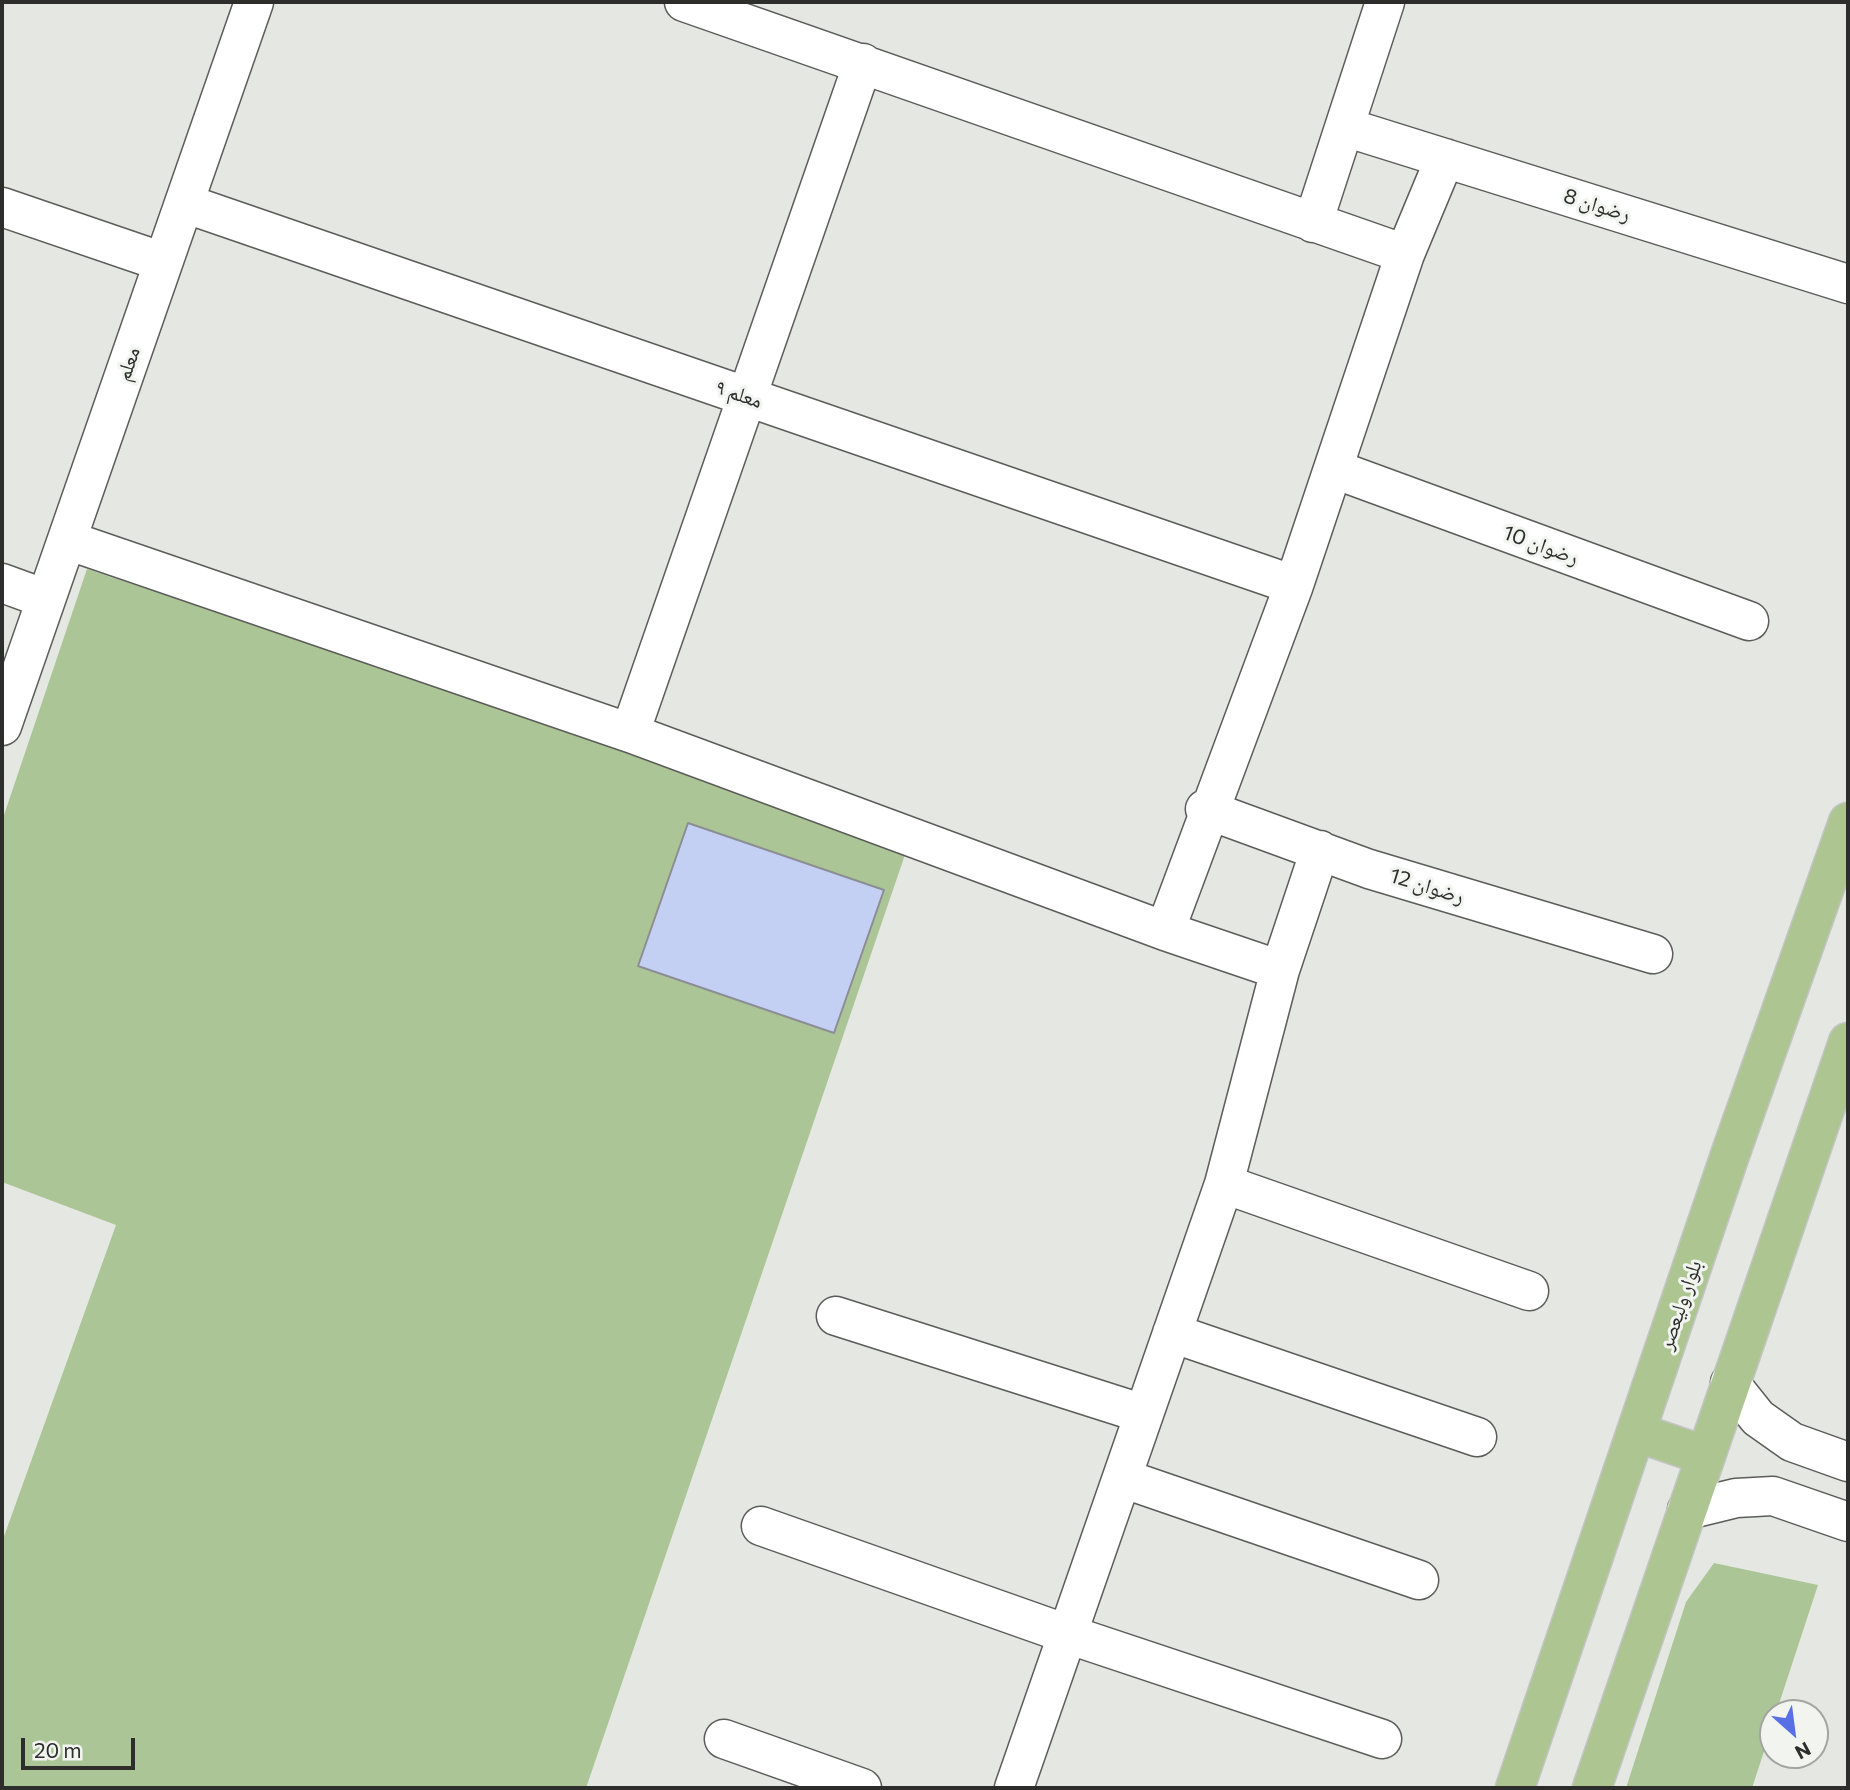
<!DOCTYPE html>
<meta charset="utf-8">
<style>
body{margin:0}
#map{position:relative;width:1850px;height:1790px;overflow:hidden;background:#e4e7e2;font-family:Commissioner,sans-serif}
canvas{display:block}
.frame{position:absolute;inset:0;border:4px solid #2d2e2c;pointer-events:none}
.north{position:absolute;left:1759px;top:1699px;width:70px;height:70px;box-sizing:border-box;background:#f1f4ef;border:2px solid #a3a5a1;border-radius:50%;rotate:152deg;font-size:19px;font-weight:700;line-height:28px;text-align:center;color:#2d2e2c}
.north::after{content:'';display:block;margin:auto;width:24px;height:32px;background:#596fe5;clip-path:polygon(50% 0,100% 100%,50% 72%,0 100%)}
.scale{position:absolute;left:21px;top:1738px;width:114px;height:32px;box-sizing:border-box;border:4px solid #2d2e2c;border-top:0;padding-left:9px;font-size:21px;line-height:24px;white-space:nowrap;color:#2d2e2c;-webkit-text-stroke:5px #f1f4ef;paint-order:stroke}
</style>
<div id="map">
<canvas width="1850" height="1790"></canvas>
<div class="frame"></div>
<div class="north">N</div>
<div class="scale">20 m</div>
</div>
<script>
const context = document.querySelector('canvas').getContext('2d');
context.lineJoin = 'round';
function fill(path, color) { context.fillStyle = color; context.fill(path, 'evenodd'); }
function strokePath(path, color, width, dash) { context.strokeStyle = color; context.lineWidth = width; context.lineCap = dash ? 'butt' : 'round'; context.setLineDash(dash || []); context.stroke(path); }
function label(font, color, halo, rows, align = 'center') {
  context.font = font + ' Commissioner,"Noto Naskh Arabic",sans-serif'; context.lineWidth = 6; context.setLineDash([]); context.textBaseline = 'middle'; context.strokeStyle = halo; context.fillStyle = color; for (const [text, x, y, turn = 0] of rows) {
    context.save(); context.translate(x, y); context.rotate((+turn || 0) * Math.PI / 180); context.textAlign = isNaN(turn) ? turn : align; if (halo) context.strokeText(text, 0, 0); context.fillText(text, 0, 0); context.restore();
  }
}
fill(new Path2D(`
 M87 569 909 843 586 1788H2V1542L116 1225 2 1182V821Z
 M1714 1563 1818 1585 1776 1713H1773V1724L1752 1788H1626L1686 1602Z`), '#acc596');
const building = new Path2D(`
 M688 823 884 890 834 1033 638 966Z`);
fill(building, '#c4cff4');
strokePath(building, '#8d8e93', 2);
const minor = new Path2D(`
 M684 2 1405 254
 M1345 127 1848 284
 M184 203 1294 585
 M2 207 163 262
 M1313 223 1385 2
 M1334 469 1749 621
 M67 540 630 733 1165 931 1280 970
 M2 583 46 599
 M2 726 254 2
 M630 733 863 63
 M1205 809 1369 869 1653 954
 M1165 931 1294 585 1405 254 1445 158
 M1224 1184 1529 1291
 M836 1316 1144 1414
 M1172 1333 1477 1437
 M1730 1383 1758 1418 1792 1442 1848 1462
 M1122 1478 1419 1580
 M1687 1510 1736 1498 1773 1496 1848 1522
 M761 1526 1067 1634 1382 1739
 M724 1739 862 1788
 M1014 1788 1224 1184 1280 970 1320 850`);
const major = new Path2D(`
 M1636 1432 1706 1456
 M1515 1788 1731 1152 1848 822
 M1592 1788 1848 1042`);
strokePath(minor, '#5b5d59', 41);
strokePath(major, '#c4c4c4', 41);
strokePath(minor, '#fff', 38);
strokePath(major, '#acc591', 38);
label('21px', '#2d2e2c', '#f1f4ef', [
 ["رضوان 8",1597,205,17],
 ["معلم",128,364,-71],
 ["معلم ۹",739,394,19],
 ["رضوان 10",1541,545,20],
 ["رضوان 12",1427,886,17],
 ["بلوار ولیعصر",1680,1305,-71]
]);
</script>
